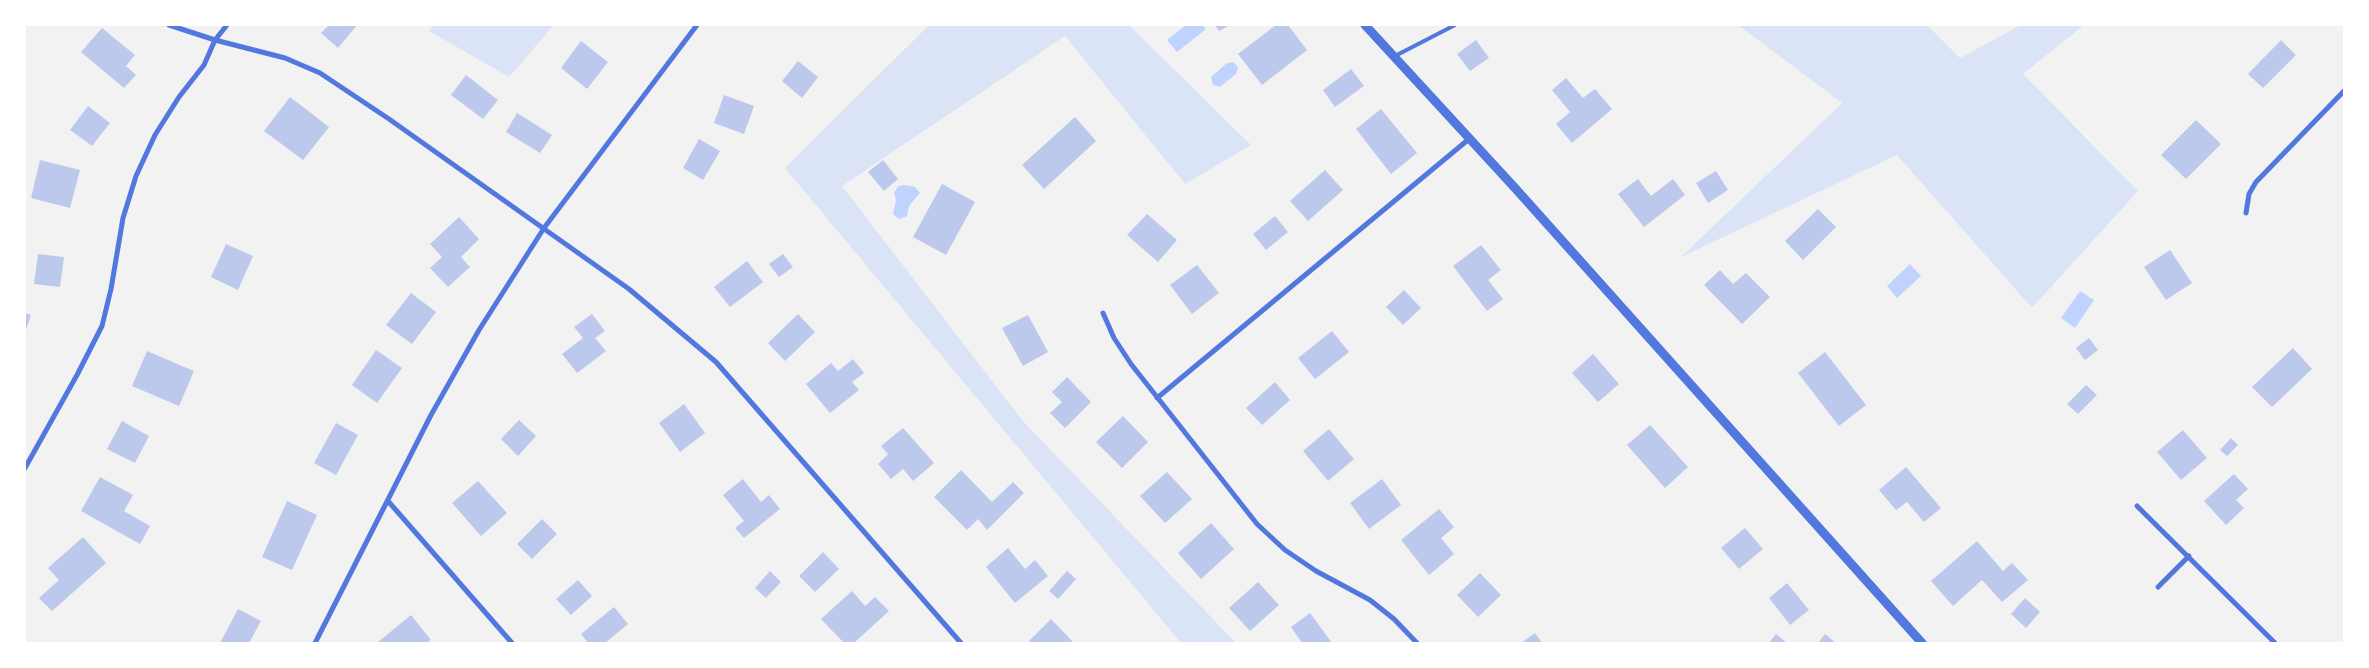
<!DOCTYPE html>
<style>
body{margin:0}
#map{position:relative;width:2369px;height:668px;overflow:hidden;background:#f2f2f2;font-family:"Fira Sans Condensed",sans-serif}
canvas{display:block}
.frame{position:absolute;inset:0;border:26px solid #fff;pointer-events:none}
</style>
<div id="map">
<canvas width="2369" height="668"></canvas>
<div class="frame"></div>
</div>
<script>
const context = document.querySelector('canvas').getContext('2d');
context.lineJoin = 'round';
function fill(path, color) { context.fillStyle = color; context.fill(path, 'evenodd'); }
function strokePath(path, color, width, dash) { context.strokeStyle = color; context.lineWidth = width; context.lineCap = dash ? 'butt' : 'round'; context.setLineDash(dash || []); context.stroke(path); }
fill(new Path2D(`
 M434 25H554L509 77 429 31Z
 M929 25H1129L1251 145 1185 184 1065 36 842 186 1022 420 1236 643H1181L785 168Z
 M1738 25H1927L1960 58 2021 25H2084L2023 74 2138 191 2032 308 1897 155 1681 257 1842 103Z`), '#dbe4f7');
fill(new Path2D(`
 M1186 25H1203L1206 29 1177 52 1167 40Z
 M1233 62 1238 67 1236 74 1220 87 1213 85 1211 77 1227 63Z
 M905 185 915 187 920 193 909 206 907 216 899 219 893 214 896 200 894 193 898 186Z
 M1910 264 1921 276 1897 298 1887 286Z
 M2080 291 2094 300 2075 328 2061 318Z`), '#bfd3fe');
fill(new Path2D(`
 M329 25H357L338 48 321 33Z
 M1215 25H1230L1219 31Z
 M1276 25H1288L1307 50 1262 85 1238 54Z
 M102 28 135 55 126 66 136 75 124 88 81 52Z
 M1476 40 1489 58 1470 71 1457 54Z
 M2281 40 2296 55 2263 88 2248 74Z
 M581 41 608 62 587 89 561 68Z
 M798 61 818 77 802 98 782 81Z
 M1351 69 1364 86 1335 107 1323 90Z
 M466 75 498 100 483 119 451 95Z
 M1566 78 1583 98 1595 89 1612 109 1572 143 1556 124 1570 112 1552 90Z
 M724 95 754 106 744 134 714 123Z
 M290 97 329 127 303 160 264 131Z
 M88 106 110 123 92 146 70 130Z
 M1381 109 1417 153 1391 174 1356 129Z
 M517 113 552 135 540 153 506 132Z
 M1075 117 1096 141 1044 189 1022 165Z
 M2196 120 2221 144 2186 179 2161 155Z
 M699 139 720 151 703 180 683 168Z
 M40 160 80 170 70 208 31 198Z
 M883 160 898 179 884 191 868 172Z
 M1325 170 1343 190 1308 221 1290 201Z
 M1716 171 1728 190 1708 203 1696 183Z
 M1638 179 1651 196 1673 179 1685 195 1644 227 1618 194Z
 M942 184 975 202 946 255 913 237Z
 M1818 209 1836 227 1803 260 1785 241Z
 M1147 214 1177 240 1158 262 1127 235Z
 M1275 216 1288 232 1266 250 1253 234Z
 M459 217 479 239 461 257 470 267 448 287 430 268 442 257 430 244Z
 M226 244 253 256 238 290 211 277Z
 M1481 245 1501 270 1488 280 1503 299 1487 311 1453 266Z
 M2170 250 2192 283 2166 300 2144 267Z
 M38 254 64 257 60 287 34 284Z
 M783 254 793 267 779 277 769 264Z
 M747 261 763 282 730 307 714 287Z
 M1197 265 1219 293 1192 314 1170 285Z
 M1720 270 1733 284 1746 273 1770 297 1742 324 1704 285Z
 M1404 290 1421 308 1403 325 1386 307Z
 M411 293 436 312 412 344 386 325Z
 M25 313 31 315 25 333Z
 M592 314 605 331 595 338 606 351 577 373 562 354 583 338 574 327Z
 M798 314 815 332 785 361 768 343Z
 M1028 315 1048 352 1023 366 1002 328Z
 M1332 331 1349 352 1315 379 1298 358Z
 M2089 338 2098 350 2085 360 2076 348Z
 M2293 348 2312 369 2272 407 2252 387Z
 M376 350 402 368 377 403 352 385Z
 M147 351 194 371 179 406 132 386Z
 M1825 352 1866 405 1839 426 1798 373Z
 M1593 354 1619 384 1598 402 1572 373Z
 M853 359 864 373 852 382 859 390 830 413 806 384 831 363 838 371Z
 M1067 377 1091 402 1065 428 1050 413 1062 402 1052 392Z
 M1275 382 1290 400 1262 425 1246 408Z
 M2086 385 2097 395 2078 414 2067 404Z
 M684 404 705 433 680 452 659 423Z
 M1123 416 1148 442 1122 468 1096 442Z
 M519 420 536 436 518 456 501 439Z
 M122 421 149 436 135 463 107 449Z
 M336 423 358 435 336 475 314 463Z
 M1650 425 1688 467 1665 488 1627 445Z
 M903 428 934 463 913 481 903 469 891 479 878 464 888 454 881 446Z
 M1329 429 1354 459 1328 481 1303 451Z
 M2183 430 2207 458 2181 480 2157 452Z
 M2231 438 2238 445 2227 456 2220 450Z
 M1906 467 1941 508 1924 522 1907 502 1896 510 1879 490Z
 M961 470 992 502 1013 482 1024 493 987 530 978 519 967 530 934 497Z
 M1167 472 1192 499 1165 523 1140 496Z
 M2234 474 2248 489 2236 500 2244 508 2226 525 2204 501Z
 M100 477 133 495 124 511 150 526 140 544 81 511Z
 M743 479 761 502 769 495 780 509 744 538 735 528 744 521 723 495Z
 M1382 479 1401 505 1369 529 1350 503Z
 M478 481 507 513 481 536 452 503Z
 M287 501 317 515 292 570 262 557Z
 M1439 509 1454 527 1441 538 1454 554 1429 575 1401 540Z
 M542 519 557 534 532 559 517 544Z
 M1211 523 1234 549 1201 579 1178 553Z
 M1745 528 1763 549 1739 569 1721 548Z
 M83 537 106 563 52 611 39 598 59 580 48 568Z
 M1977 541 2003 571 2012 563 2028 580 2002 602 1982 580 1953 606 1931 581Z
 M1008 548 1025 569 1035 560 1048 576 1015 603 986 567Z
 M823 552 839 569 815 592 799 576Z
 M770 571 781 582 766 598 755 588Z
 M1067 571 1076 579 1058 599 1049 591Z
 M1480 573 1501 595 1478 617 1457 595Z
 M578 580 592 596 571 615 556 599Z
 M1258 582 1279 605 1250 631 1229 608Z
 M1787 583 1809 610 1790 625 1769 598Z
 M852 591 865 606 875 597 889 611 854 643H844L821 619Z
 M2025 598 2040 612 2026 628 2011 614Z
 M614 607 628 624 605 643H588L581 634Z
 M238 609 261 621 249 643H220Z
 M1310 613 1332 643H1302L1291 627Z
 M411 615 431 640 426 643H377Z
 M1051 619 1074 643H1031L1029 641Z
 M1535 633 1542 643H1521Z
 M1776 634 1787 643H1769Z
 M1825 634 1836 643H1818Z`), '#bdc9ec');
strokePath(new Path2D(`
 M1395 56 1455 25`), '#5277de', 4);
strokePath(new Path2D(`
 M169 25 215 40 285 58 320 73 389 119 629 289 716 362 961 643
 M2246 213 2249 194 2256 182 2344 91
 M1103 313 1114 338 1131 364 1257 524 1285 550 1316 571 1370 600 1394 619 1417 643
 M1157 398 1469 139
 M25 468 77 375 102 326 111 289 123 218 136 176 155 135 179 97 204 65 215 40 227 25
 M388 501 512 643
 M2137 506 2275 643
 M2158 587 2189 556
 M315 643 431 415 479 330 544 228 697 25`), '#5277de', 5);
strokePath(new Path2D(`
 M1365 25 1515 188 1922 643`), '#5277de', 9);
</script>
